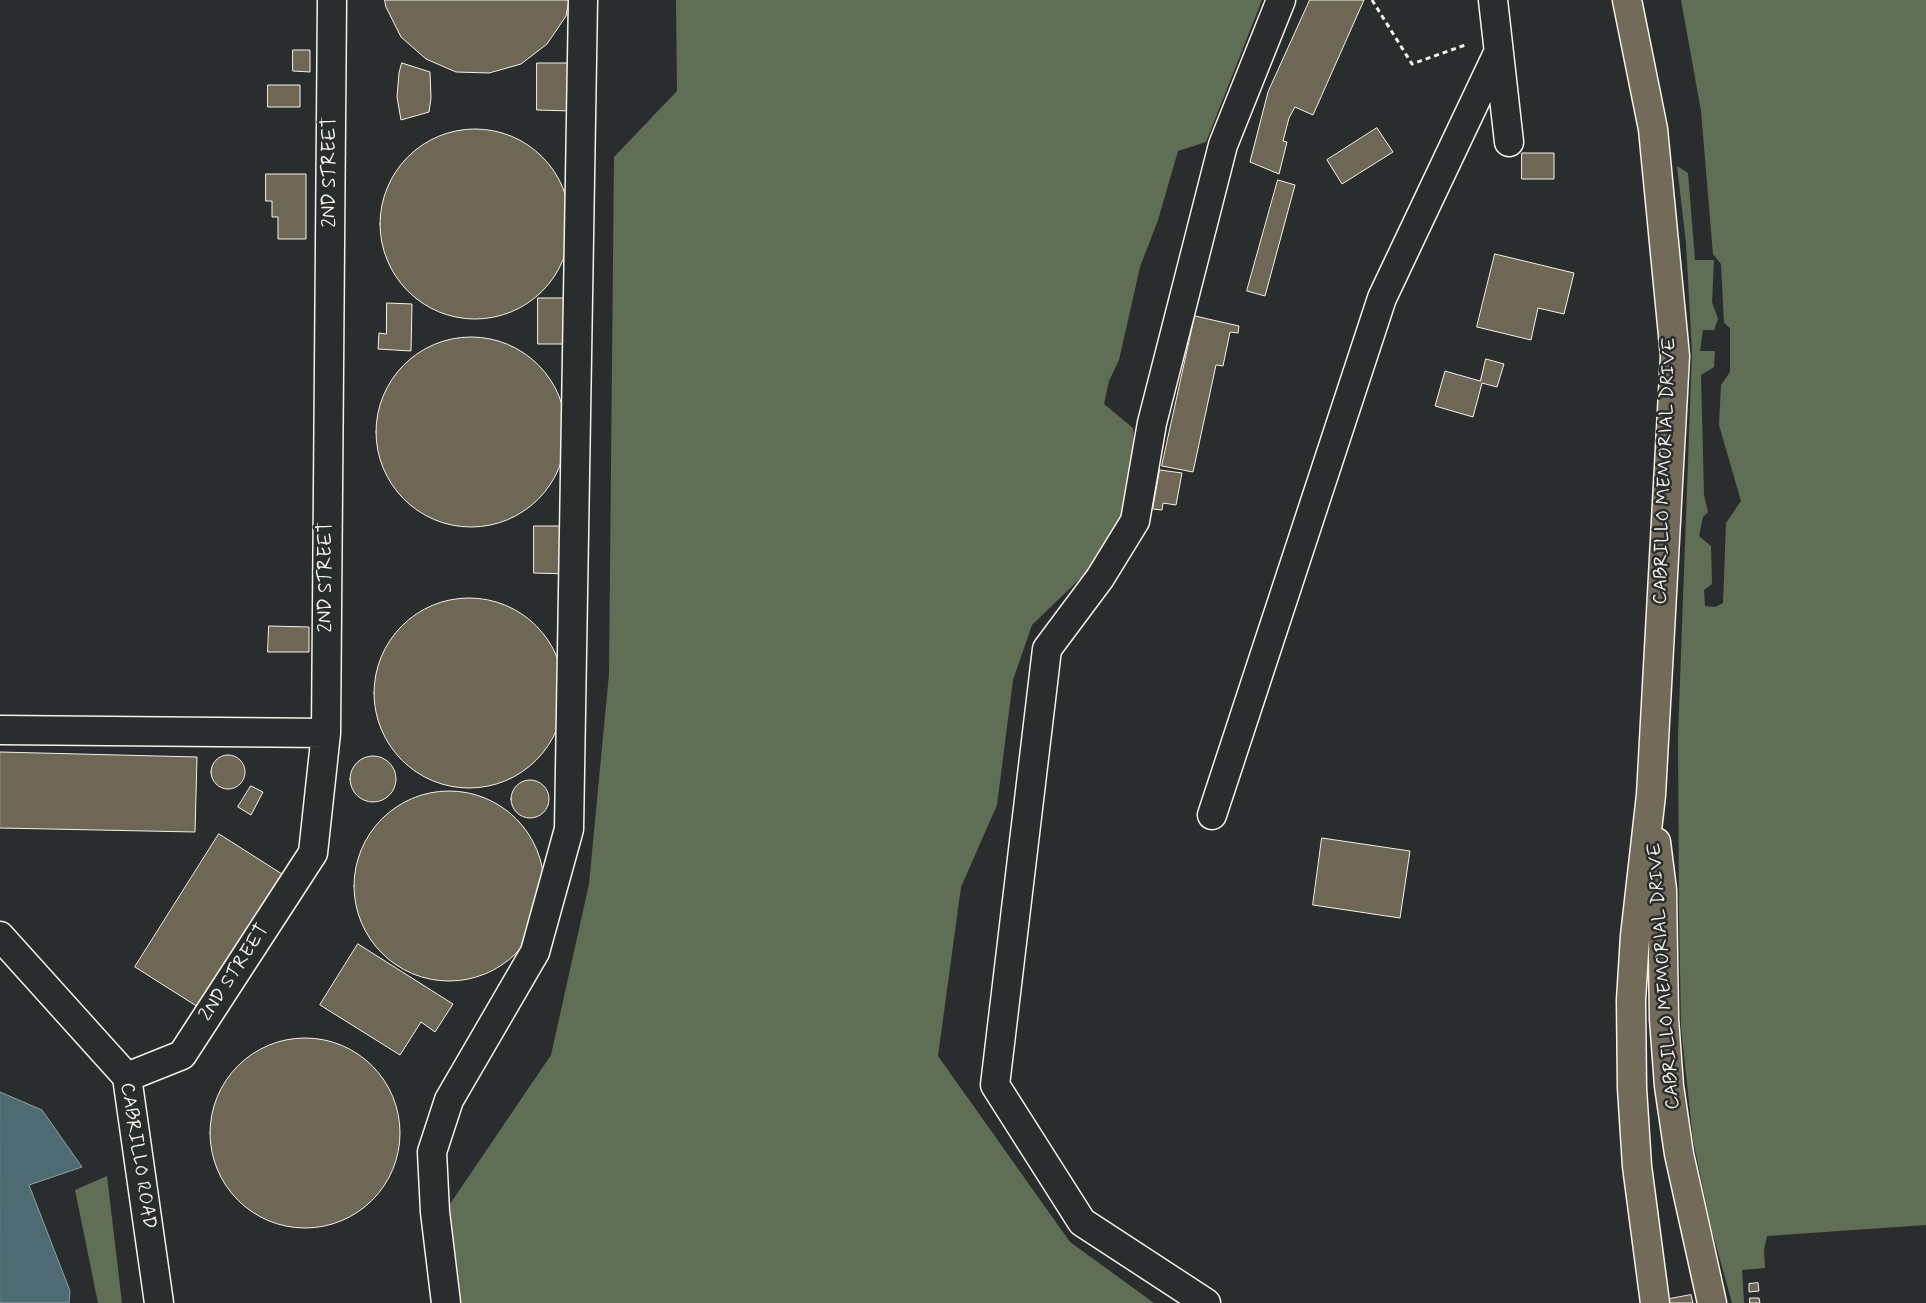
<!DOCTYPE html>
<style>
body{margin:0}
canvas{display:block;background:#2a2d2e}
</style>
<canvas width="1926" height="1303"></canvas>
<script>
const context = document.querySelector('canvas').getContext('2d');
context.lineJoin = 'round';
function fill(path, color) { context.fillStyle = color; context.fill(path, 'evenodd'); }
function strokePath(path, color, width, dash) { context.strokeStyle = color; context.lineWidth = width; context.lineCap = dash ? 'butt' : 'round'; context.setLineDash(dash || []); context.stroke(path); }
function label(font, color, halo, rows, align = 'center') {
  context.font = font + ' Mynerve,sans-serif'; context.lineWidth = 5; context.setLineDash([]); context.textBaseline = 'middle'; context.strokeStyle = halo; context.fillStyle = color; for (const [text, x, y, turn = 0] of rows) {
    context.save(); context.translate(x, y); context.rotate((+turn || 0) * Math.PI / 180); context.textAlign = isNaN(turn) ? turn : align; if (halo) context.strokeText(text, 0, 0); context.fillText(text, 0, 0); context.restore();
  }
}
fill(new Path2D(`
 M676 0H1262L1206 142 1178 151 1158 220 1140 267 1119 360 1109 381 1104 404 1133 428 1135 457 1126 516 1091 568 1032 625 1013 680 997 805 961 887 938 1056 1070 1242 1154 1303H459L452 1261 450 1204 551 1055 589 884 609 674 614 157 677 91Z
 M1681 0H1926V1225L1767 1236 1764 1250 1765 1268 1742 1270 1744 1303H1732L1711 1227 1693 1140 1681 1027 1679 910 1678 736 1692 352 1686 243 1677 166 1688 173 1695 260H1714L1712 302 1718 319 1714 330H1703L1700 351H1715L1714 367 1701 375 1704 495 1708 512 1703 517 1699 536 1711 546 1712 584 1704 590 1705 606 1715 607 1723 603 1726 523 1741 501 1719 425 1721 385 1730 372V328L1724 323 1721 264 1713 254 1701 111Z
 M107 1176 122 1303H98L75 1190Z`), '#616e56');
const water = new Path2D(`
 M0 1092 42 1110 82 1167 29 1185 70 1291 69 1303H0Z`);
fill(water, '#4e6a73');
strokePath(water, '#90a0a2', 1);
const building = new Path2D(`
 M385 0H569L566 16 547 44 521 64 489 73 456 72 426 59 401 37 386 7Z
 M1310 0H1364L1313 115 1295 107 1289 118 1283 141 1287 142 1279 174 1250 162 1268 92Z
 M293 50H310V72L293 71Z
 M402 63 430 72 431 98 429 112 401 120 397 97 399 73Z
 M537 63H573L572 111 537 110Z
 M268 85H300V107H268Z
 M1377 128 1393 152 1342 184 1327 160Z
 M380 224a95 95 0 1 1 190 0a95 95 0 1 1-190 0Z
 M1522 153H1554V179H1522Z
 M266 174H306V239H278V217H272V201H266Z
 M1278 180 1295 185 1265 296 1247 291Z
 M1495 254 1574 273 1564 314 1538 308 1531 340 1477 327Z
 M538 298H570V344H538Z
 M387 303 412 304 411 351 378 349 379 333 386 334Z
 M1195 316 1239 326 1238 333 1230 332 1223 366 1216 365 1193 472 1162 466Z
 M376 432a95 95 0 1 1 190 0a95 95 0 1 1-190 0Z
 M1486 359 1504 364 1497 387 1482 383 1473 417 1435 406 1445 371 1480 381Z
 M1160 470 1182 473 1176 505 1163 503 1162 510 1153 509Z
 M534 526H570V574L534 573Z
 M374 693a95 95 0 1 1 190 0a95 95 0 1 1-190 0Z
 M269 626 309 627V652H268Z
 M0 752 197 757 195 832 0 828Z
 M211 772a17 17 0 1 1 34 0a17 17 0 1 1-34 0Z
 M350 779a23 23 0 1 1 46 0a23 23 0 1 1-46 0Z
 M511 799a19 19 0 1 1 38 0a19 19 0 1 1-38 0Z
 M251 786 263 792 251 815 238 807Z
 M354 886a95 95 0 1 1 190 0a95 95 0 1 1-190 0Z
 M219 834 282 874 198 1007 135 967Z
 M1322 838 1410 851 1400 918 1313 905Z
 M358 944 453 1004 435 1032 421 1022 400 1055 320 1005Z
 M210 1133a95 95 0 1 1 190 0a95 95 0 1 1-190 0Z
 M1758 1283 1759 1291 1749 1292V1284Z
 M1691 1295 1693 1303H1665L1664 1300Z
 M1750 1298H1759L1760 1303H1750Z`);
fill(building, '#6e6756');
strokePath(building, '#f4f1e8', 1);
const minor = new Path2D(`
 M1493 0 1509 142
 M0 730 326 733
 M1212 815 1382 298 1498 53
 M0 936 127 1077 159 1303
 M127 1077 182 1055 313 853 326 733 332 0
 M446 1303 435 1212 432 1152 449 1100 535 952 569 829 583 0
 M1206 1303 1082 1222 995 1085 1047 649 1100 578 1135 521 1152 423 1223 145 1281 0`);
const major = new Path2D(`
 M1627 0 1653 129 1675 356 1651 795 1635 936 1631 1000 1632 1088 1637 1166 1655 1303
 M1656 842 1662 890 1664 1019 1669 1086 1679 1154 1712 1303`);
strokePath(minor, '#f4f1e8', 31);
strokePath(major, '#f4f1e8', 31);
strokePath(new Path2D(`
 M1372 0 1412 64 1468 44`), '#f4f1e8', 3, [5, 4]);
strokePath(minor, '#2a2d2e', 28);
strokePath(major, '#736b5a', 28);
label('19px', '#f4f1e8', '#2a2d2e', [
 ["2ND STREET",331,172,-90],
 ["CABRILLO MEMORIAL DRIVE",1666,471,-88],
 ["2ND STREET",327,577,-90],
 ["2ND STREET",235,973,-57],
 ["CABRILLO MEMORIAL DRIVE",1665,976,-94],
 ["CABRILLO ROAD",137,1156,81]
]);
</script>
